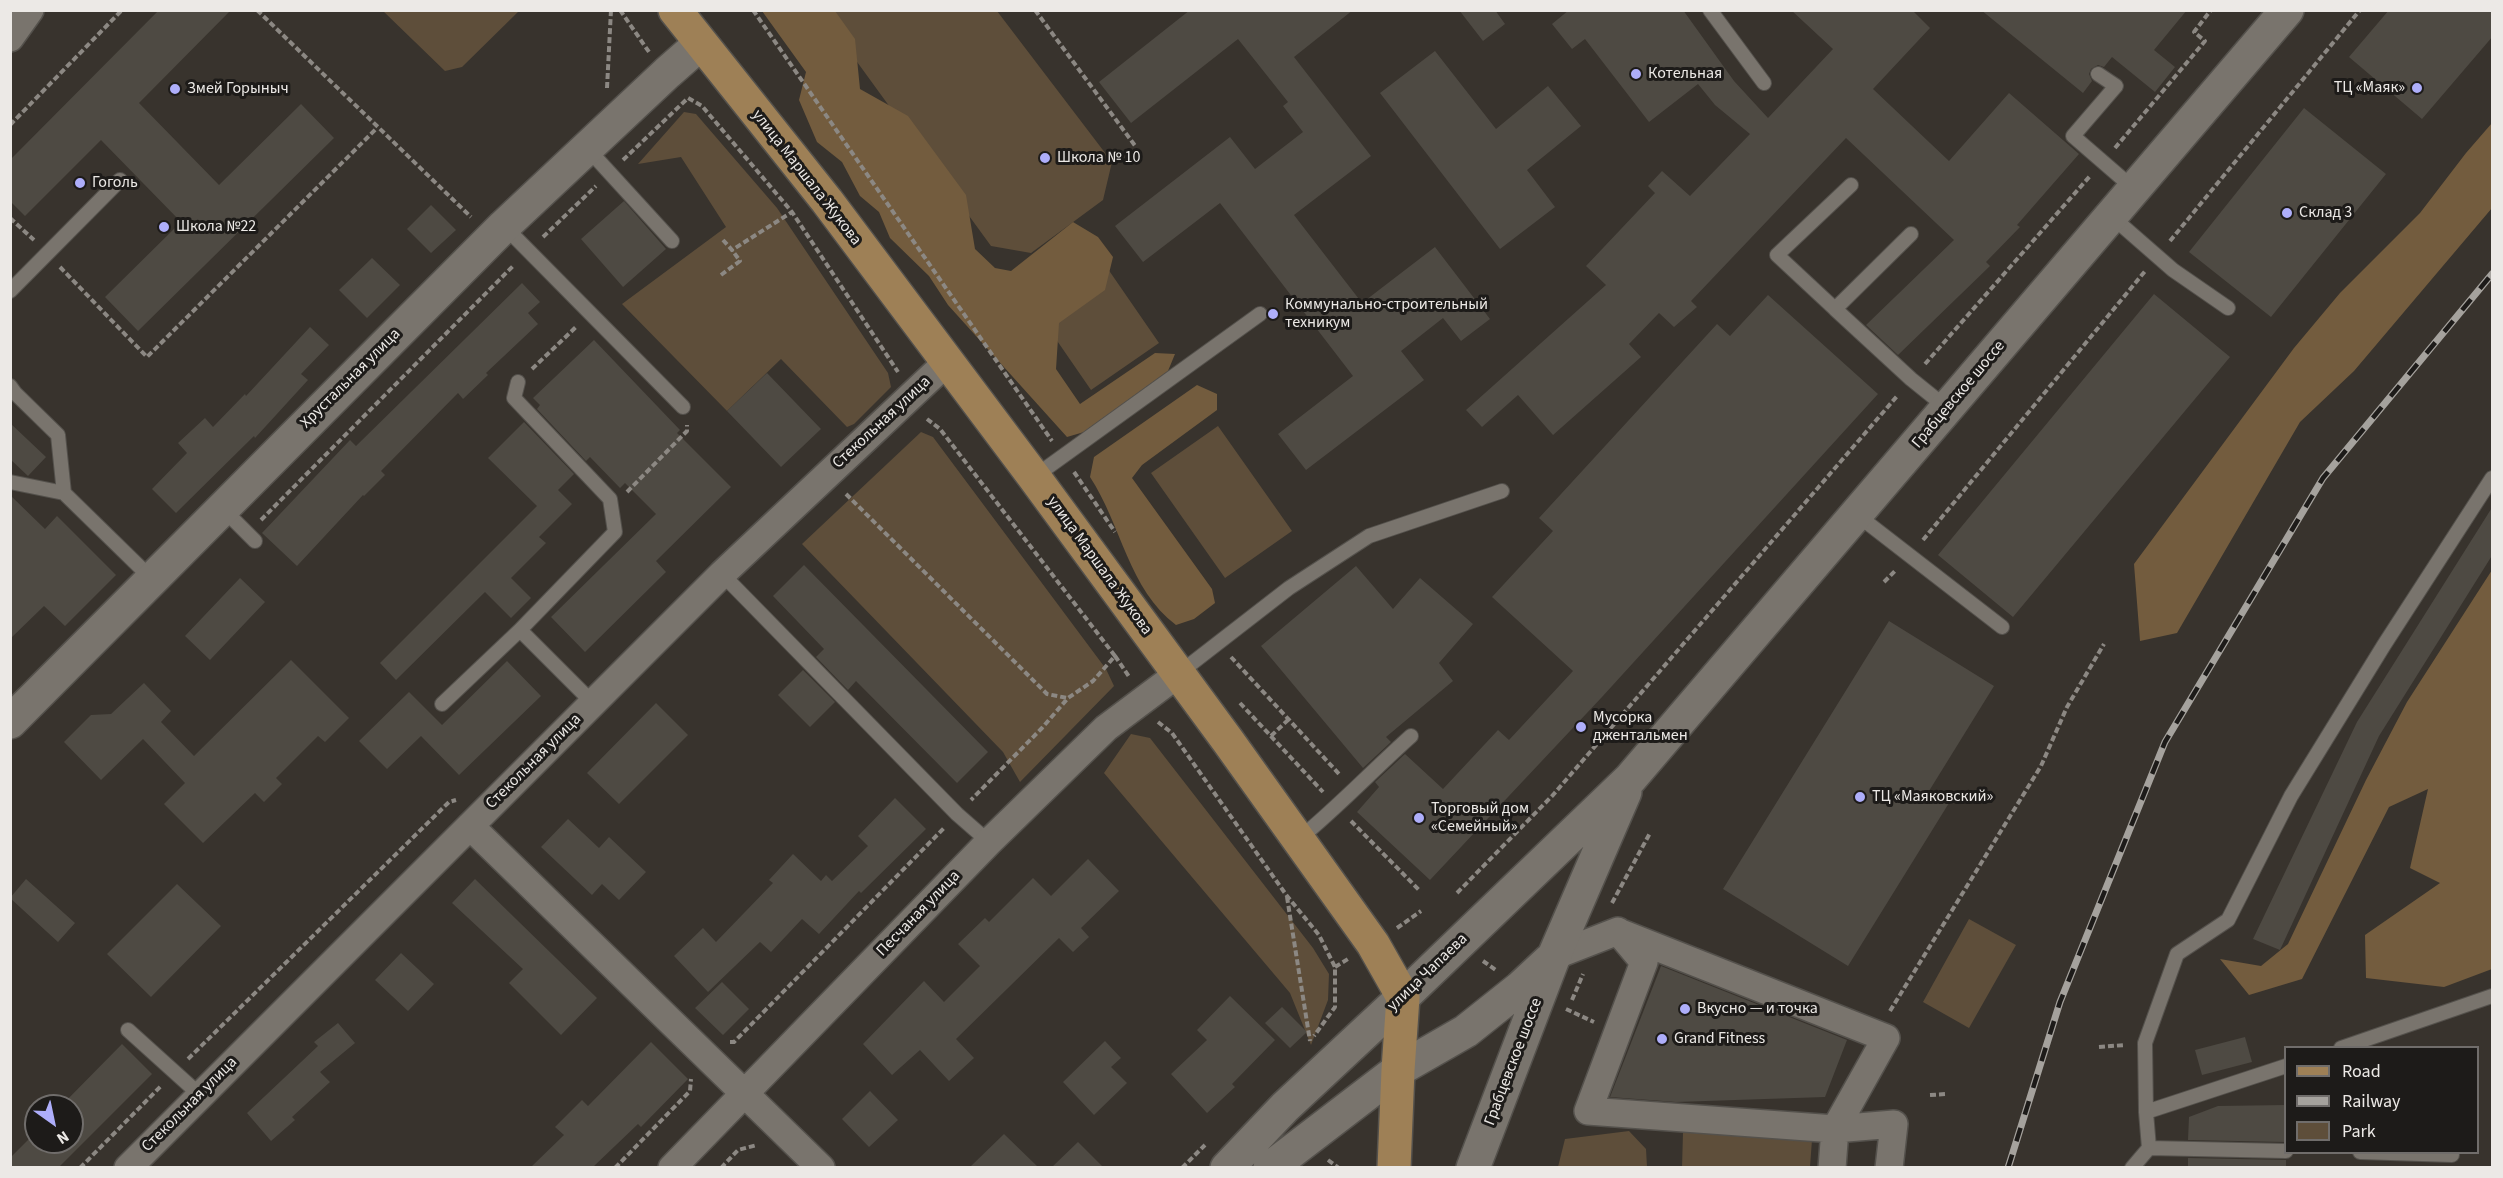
<!DOCTYPE html>
<meta charset="utf-8">
<style>
body{margin:0}
#map{position:relative;width:2503px;height:1178px;overflow:hidden;background:#38332d;font-family:"Source Sans 3",sans-serif}
canvas{display:block}
.frame{position:absolute;inset:0;border:12px solid #ece9e6;pointer-events:none}
.legend{position:absolute;left:2284px;top:1046px;width:195px;height:108px;box-sizing:border-box;background:#1d1b19;border:2px solid #706d6b;margin:0;padding:8px 10px;list-style:none;font-size:18px;color:#ece9e6}
.legend li{display:flex;align-items:center;gap:12px;height:30px}
.legend b{width:30px;border:2px solid #706d6b}
.north{position:absolute;left:24px;top:1094px;width:60px;height:60px;box-sizing:border-box;background:#1d1b19;border:2px solid #706d6b;border-radius:50%;rotate:147deg;font-size:16px;font-weight:700;line-height:24px;text-align:center;color:#ece9e6}
.north::after{content:'';display:block;margin:auto;width:21px;height:27px;background:#aeaefa;clip-path:polygon(50% 0,100% 100%,50% 72%,0 100%)}
</style>
<div id="map">
<canvas width="2503" height="1178"></canvas>
<div class="frame"></div>
<ul class="legend">
<li><b style="height:8px;background:#9e8056"></b>Road</li>
<li><b style="height:8px;background:#a5a29d"></b>Railway</li>
<li><b style="height:16px;background:#5e4e3a"></b>Park</li>
</ul>
<div class="north">N</div>
</div>
<script>
const context = document.querySelector('canvas').getContext('2d');
context.lineJoin = 'round';
function fill(path, color) { context.fillStyle = color; context.fill(path, 'evenodd'); }
function strokePath(path, color, width, dash) { context.strokeStyle = color; context.lineWidth = width; context.lineCap = dash ? 'butt' : 'round'; context.setLineDash(dash || []); context.stroke(path); }
function label(font, color, halo, rows, align = 'center') {
  context.font = font + ' "Source Sans 3",sans-serif'; context.lineWidth = 6; context.setLineDash([]); context.textBaseline = 'middle'; context.strokeStyle = halo; context.fillStyle = color; for (const [text, x, y, turn = 0] of rows) {
    context.save(); context.translate(x, y); context.rotate((+turn || 0) * Math.PI / 180); context.textAlign = isNaN(turn) ? turn : align; if (halo) context.strokeText(text, 0, 0); context.fillText(text, 0, 0); context.restore();
  }
}
fill(new Path2D(`
 M383 11H519L462 67 445 71Z
 M820 11H997L1112 162 1103 200 1031 253 991 246Z
 M684 112 696 114 777 208 888 373 891 387 854 424 847 427 781 359 727 411 622 304 726 227 681 157 638 164Z
 M1099 256 1159 343 1091 390 1031 303Z
 M1218 426 1292 531 1225 578 1151 473Z
 M921 432 933 437 1106 669 1114 686 1020 782 1003 752 802 544Z
 M1131 734 1150 738 1313 948 1329 974 1328 1000 1311 1045 1290 993 1104 773Z
 M1969 919 2016 945 1969 1028 1923 1002Z
 M1629 1131 1646 1149 1647 1167H1558L1565 1139Z
 M1683 1132 1812 1140 1810 1167 1682 1168Z`), '#5e4e3a');
fill(new Path2D(`
 M762 11H835L855 39 860 89 908 116 966 195 975 249 995 268 1011 271 1073 222 1098 237 1113 257 1105 290 1059 323 1056 369 1080 404 1155 353 1175 354 1168 371 1084 432 1067 437 948 305 929 276 890 238 879 212 860 196 842 162 817 142 799 100 806 72Z
 M2492 123V208L2354 371 2300 422 2177 633 2140 641 2134 564 2294 348 2340 293 2420 213 2466 153Z
 M1197 385 1217 394V410L1142 465 1132 478 1212 589 1215 603 1194 619 1176 625C1129 590 1121 524 1090 477L1094 457Z
 M2492 570V969L2444 987 2366 978 2365 935 2440 883 2410 868 2428 789 2389 807 2302 979 2249 995 2220 959 2261 966 2288 944 2366 780 2407 702Z`), '#735c3e');
fill(new Path2D(`
 M159 10H231L139 103 219 185 301 104 334 138 138 331 105 297 181 222 101 140 25 216 10 201V160Z
 M1190 10H1353L1294 57 1371 156 1294 215 1362 303 1435 247 1490 319 1461 341 1443 318 1401 351 1424 380 1306 470 1278 434 1353 376 1220 203 1143 262 1115 226 1230 137 1255 169 1303 132 1283 106 1288 102 1238 39 1131 123 1099 82Z
 M1459 10H1495L1505 24 1483 41Z
 M1569 10H1683L1734 81 1768 118 1833 49 1791 10H1912L1930 28 1873 89 1949 161 2009 93 2079 154 2017 225 2020 227 1986 262 1990 266 1898 355 1866 325 1954 240 1846 138 1691 301 1697 307 1674 327 1659 313 1629 344 1641 357 1553 435 1518 395 1482 427 1466 410 1606 285 1586 266 1655 193 1648 186 1662 171 1690 196 1750 134 1715 105 1698 84 1649 122 1585 39 1572 49 1552 24Z
 M1981 10H2187L2154 50 2175 67 2155 92 2112 57 2104 67 2098 65 2091 69 2089 74 2092 81 2083 93Z
 M2389 10H2493V36L2422 119 2349 57Z
 M1435 51 1496 129 1548 86 1581 126 1527 170 1555 207 1500 249 1380 93Z
 M2304 108 2386 174 2271 317 2189 252Z
 M624 201 666 249 623 287 581 239Z
 M431 205 456 230 431 253 407 229Z
 M372 258 400 285 367 318 339 290Z
 M522 283 540 302 528 313 538 324 486 373 488 375 463 399 458 393 381 471 385 475 364 496 363 495 297 566 262 533 350 440 356 446Z
 M2154 294 2230 357 2013 617 1938 555Z
 M1768 295 1878 394 1602 697 1430 880 1357 812 1379 787 1375 782 1405 754 1443 789 1498 730 1509 740 1573 671 1492 597 1553 531 1539 518 1717 324 1730 336Z
 M310 327 329 345 301 374 308 380 255 438 254 436 176 513 152 489 187 453 178 443 205 418 213 427 245 394 246 396Z
 M594 340 680 430 677 433 731 487 656 561 666 572 585 652 551 617 656 514 625 483 620 488 590 457 586 461 537 409 540 405 533 398Z
 M767 373 821 429 781 467 727 411Z
 M524 422 574 474 558 490 572 504 539 537 546 543 511 578 531 598 511 618 485 592 396 680 380 663 537 506 488 458Z
 M10 423 46 457 28 476 10 459Z
 M10 495 45 529 57 516 116 575 65 626 44 606 10 639Z
 M2493 506V554L2379 736 2280 950 2253 939 2357 722Z
 M804 565 988 752 957 783 856 681 848 690 816 657 824 649 773 596Z
 M1356 566 1393 609 1420 578 1473 624 1439 663 1453 681 1386 737 1391 742 1363 768 1261 646Z
 M240 578 265 602 210 660 185 636Z
 M1889 621 1994 686 1929 791 1949 803 1848 966 1723 889Z
 M291 660 349 718 325 742 318 736 276 778 282 784 264 802 255 793 203 843 164 804 185 783 143 739 101 780 64 742 91 715 111 714 144 683 171 711 161 722 194 756Z
 M507 661 541 696 459 775 421 736 387 769 359 741 409 692 442 725Z
 M803 670 835 702 810 727 778 695Z
 M656 703 688 735 619 804 587 773Z
 M895 798 926 829 861 893 859 891 819 934 802 919 771 952 760 942 708 992 674 956 703 928 716 942 773 883 769 880 793 854 821 881 826 875 832 881 868 846 858 836Z
 M568 819 599 848 609 837 646 872 619 900 602 884 592 895 541 847Z
 M1088 859 1119 891 1081 928 1089 937 1073 952 1059 938 956 1039 974 1058 949 1081 920 1050 892 1075 863 1044 924 981 944 1002 980 966 958 944 985 918 989 922 1033 878 1051 896Z
 M26 879 75 923 58 942 10 898Z
 M475 879 597 998 561 1035 509 983 523 969 452 903Z
 M177 884 221 926 151 997 107 954Z
 M401 953 434 984 408 1011 375 980Z
 M1661 966 1847 1040 1825 1097 1676 1102 1610 1097Z
 M722 982 749 1009 723 1035 695 1008Z
 M1230 996 1275 1040 1232 1084 1235 1087 1207 1113 1171 1074 1207 1040 1197 1030Z
 M1282 1007 1307 1032 1290 1048 1265 1023Z
 M338 1023 355 1043 320 1072 330 1082 292 1117 295 1120 271 1141 247 1113 318 1046 314 1042Z
 M2245 1037 2252 1062 2202 1075 2195 1050Z
 M1105 1041 1121 1058 1111 1067 1127 1083 1094 1115 1063 1082Z
 M651 1042 688 1079 641 1127 638 1124 593 1167H531L564 1135 555 1127 582 1100 588 1106Z
 M122 1044 152 1074 59 1167H10V1158L36 1132V1142H72V1106H61Z
 M870 1091 898 1120 869 1147 842 1119Z
 M2286 1105V1142L2188 1140 2189 1117 2218 1106Z
 M1004 1134 1038 1167H970Z
 M1078 1142 1103 1167H1052Z
 M2188 1158 2286 1160V1167H2188Z`), '#4e4a43');
const lane = new Path2D(`
 M1710 10 1764 83
 M2098 74 2116 86 2073 136 2133 188
 M587 148 672 241
 M2110 215 2173 270 2228 308
 M504 226 683 407
 M1911 234 1835 309 1911 379 1947 408
 M10 291 120 180
 M1835 309 1777 255 1851 185
 M518 382 514 398 610 499 615 532 520 630 593 703
 M10 386 15 393 58 435 64 493 152 579
 M1034 477 1260 314
 M10 482 64 493
 M223 509 255 541
 M1856 514 2002 627
 M722 574 957 814 989 842
 M1178 674 1289 588 1369 536 1502 491
 M442 704 520 630
 M1299 839C1338 807 1373 770 1411 736
 M128 1030 200 1095
 M2341 1048 2492 996
 M2146 1112 2286 1066
 M2149 1148 2286 1151
 M2360 1152 2452 1155
 M2132 1168 2149 1148 2146 1112 2145 1043 2177 954 2228 920 2291 796 2384 645 2492 478`);
const street = new Path2D(`
 M10 38 30 10
 M470 826 821 1168
 M1621 933 1886 1038 1835 1129 1832 1168
 M1554 956 1618 931 1644 962 1588 1111 1835 1129 1894 1124 1889 1168
 M128 1168 722 574 946 363
 M672 1168 989 842 1106 728 1178 674`);
const secondary = new Path2D(`
 M10 722 504 226 667 73 700 44
 M1227 1168 1285 1107 1403 997 1630 779 2287 10
 M1270 1168 1398 1070 1466 1031 1520 988 1550 960
 M1473 1168 1554 956 1625 792`);
const primary = new Path2D(`
 M675 10 827 201 1034 477 1228 741 1373 944 1403 997 1398 1070 1394 1168`);
strokePath(lane, '#54514c', 16);
strokePath(street, '#54514c', 30);
strokePath(secondary, '#54514c', 36);
strokePath(primary, '#54514c', 36);
strokePath(new Path2D(`
 M257 10 471 217
 M620 10 649 52
 M753 10 1052 441
 M1035 10 1136 147
 M607 88 611 10
 M10 125 122 10
 M2115 148 2205 41 2194 32 2211 10
 M623 160 688 98 702 106 792 212 898 372
 M10 218 34 240
 M543 237 596 186
 M723 240 732 250 792 212
 M2170 241 2360 10
 M60 267 147 357 377 128
 M721 275 740 261 732 250
 M1925 364 2090 176
 M532 369 576 327
 M927 419 940 429 1115 656 1093 681 1068 698 1042 728 971 800
 M1074 472 1115 532
 M627 492 687 431V425
 M846 494 1047 694 1067 698
 M261 520 514 265
 M1923 540 2146 270
 M1884 582 1896 570
 M1115 656 1130 678
 M1231 657 1340 775
 M1240 703 1323 792
 M1158 722 1172 733 1287 896 1319 935 1335 967V1007L1314 1036
 M1271 736 1289 719
 M1351 821 1420 891
 M1457 893 1553 795 1898 395
 M1287 897 1310 1041
 M1612 903 1650 833
 M1397 928 1421 911
 M1483 961 1497 971
 M1335 967 1348 959
 M1572 1000 1583 974
 M1566 1009 1594 1022
 M1890 1011 2041 766 2067 707 2104 644
 M730 1042H734L945 827
 M2099 1047 2125 1045
 M188 1059 449 802 456 800
 M1930 1095 1947 1094
 M1328 1160 1339 1168
 M80 1168 162 1085
 M615 1168 690 1091 691 1079
 M721 1168 738 1150 757 1145
 M1182 1168 1205 1145`), '#8c8883', 4, [6, 3]);
strokePath(lane, '#79746d', 14);
strokePath(street, '#79746d', 27);
strokePath(secondary, '#79746d', 33);
strokePath(primary, '#9e8056', 33);
const rail = new Path2D(`
 M2008 1168 2060 1002 2165 742 2323 478 2492 274`);
strokePath(rail, '#a5a29d', 7);
strokePath(rail, '#1d1b19', 4.5, [14]);
for (const [x, y, r, color] of [
 [1636,74,6,"#aeaefa"],
 [2417,88,6,"#aeaefa"],
 [175,89,6,"#aeaefa"],
 [1045,158,6,"#aeaefa"],
 [80,183,6,"#aeaefa"],
 [2287,213,6,"#aeaefa"],
 [164,227,6,"#aeaefa"],
 [1273,314,6,"#aeaefa"],
 [1581,727,6,"#aeaefa"],
 [1860,797,6,"#aeaefa"],
 [1419,818,6,"#aeaefa"],
 [1685,1009,6,"#aeaefa"],
 [1662,1039,6,"#aeaefa"]
]) { const dot = new Path2D(); dot.arc(x, y, r, 0, 2 * Math.PI); context.fillStyle = color; context.fill(dot); strokePath(dot, '#1d1b19', 2); }
label('16px', '#ece9e6', '#1d1b19', [
 ["Котельная",1648,74],
 ["ТЦ «Маяк»",2405,88,"right"],
 ["Змей Горыныч",187,89],
 ["Школа № 10",1057,158],
 ["Гоголь",92,183],
 ["Склад 3",2299,213],
 ["Школа №22",176,227],
 ["Коммунально-строительный",1285,305],
 ["техникум",1285,323],
 ["Мусорка",1593,718],
 ["джентальмен",1593,736],
 ["ТЦ «Маяковский»",1872,797],
 ["Торговый дом",1431,809],
 ["«Семейный»",1431,827],
 ["Вкусно — и точка",1697,1009],
 ["Grand Fitness",1674,1039]
], 'left');
label('16px', '#ece9e6', '#1d1b19', [
 ["улица Маршала Жукова",806,178,52],
 ["Хрустальная улица",351,379,-45],
 ["Грабцевское шоссе",1959,395,-50],
 ["Стекольная улица",882,423,-43],
 ["улица Маршала Жукова",1099,566,54],
 ["Стекольная улица",534,762,-45],
 ["Песчаная улица",919,914,-46],
 ["улица Чапаева",1428,973,-44],
 ["Грабцевское шоссе",1514,1062,-69],
 ["Стекольная улица",190,1105,-45]
]);
</script>
